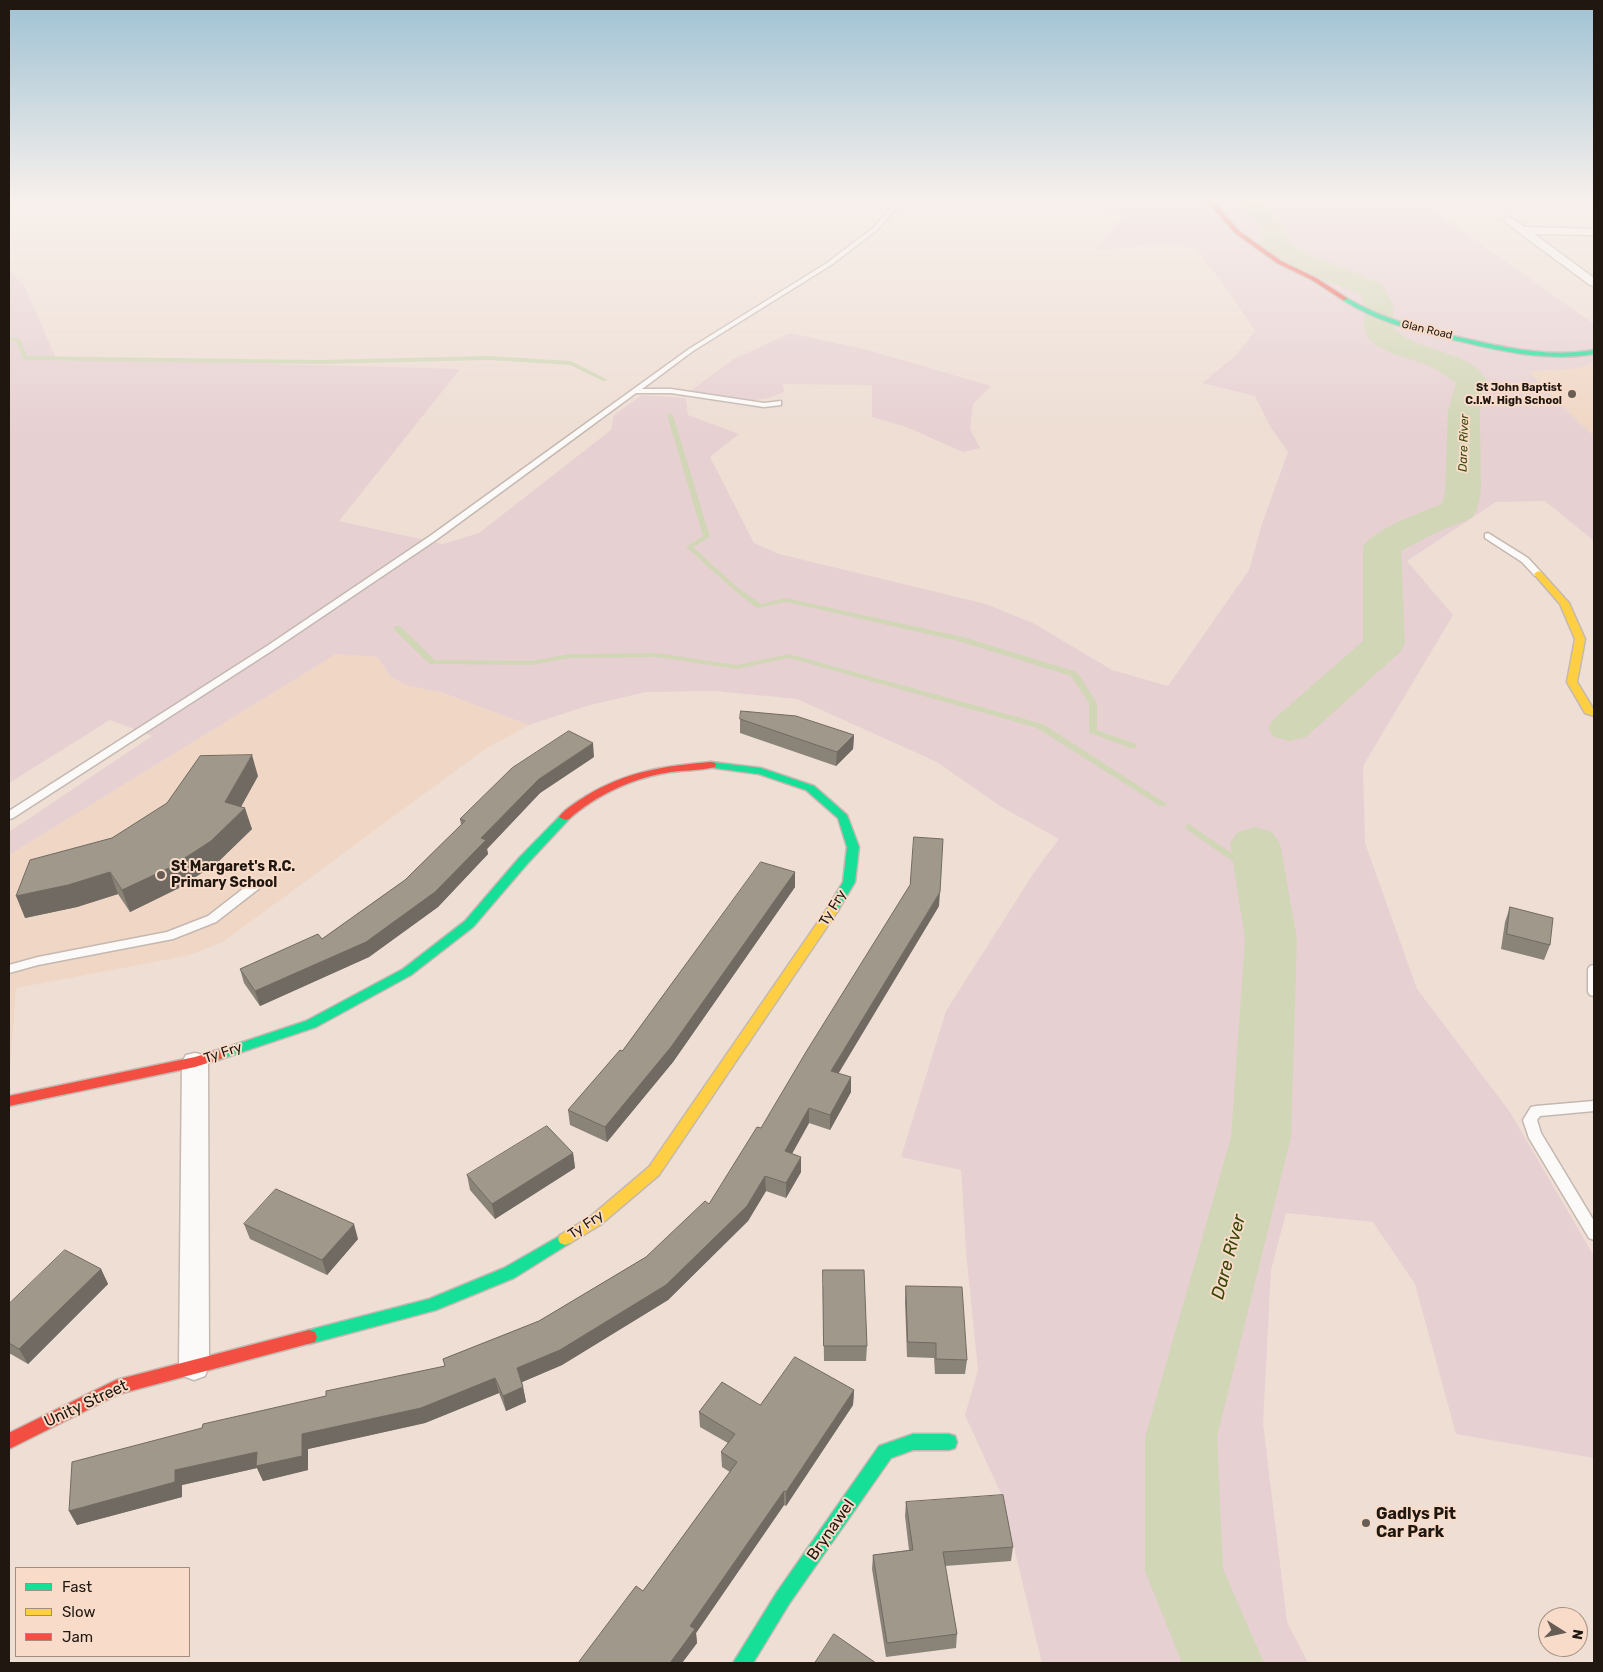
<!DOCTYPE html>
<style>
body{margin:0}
#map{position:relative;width:1603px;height:1672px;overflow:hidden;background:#eeded4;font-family:Rubik,sans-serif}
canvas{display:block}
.frame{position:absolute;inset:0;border:10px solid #201710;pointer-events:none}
.legend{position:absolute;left:15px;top:1567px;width:175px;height:90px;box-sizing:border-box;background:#f8dcc9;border:1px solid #a28d7f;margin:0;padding:6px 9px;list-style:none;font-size:15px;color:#201710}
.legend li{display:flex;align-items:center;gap:10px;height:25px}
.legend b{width:25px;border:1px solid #a28d7f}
.north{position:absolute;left:1538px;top:1607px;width:50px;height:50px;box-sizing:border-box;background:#f8dcc9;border:1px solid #a28d7f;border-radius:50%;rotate:100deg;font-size:14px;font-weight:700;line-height:20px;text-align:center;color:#201710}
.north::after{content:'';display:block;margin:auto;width:18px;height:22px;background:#685d55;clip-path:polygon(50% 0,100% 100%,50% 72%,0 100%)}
</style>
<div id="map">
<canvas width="1603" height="1672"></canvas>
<div class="frame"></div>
<ul class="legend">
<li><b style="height:6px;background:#16e098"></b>Fast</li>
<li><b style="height:6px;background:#ffcf43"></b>Slow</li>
<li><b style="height:6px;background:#f24e42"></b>Jam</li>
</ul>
<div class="north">N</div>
</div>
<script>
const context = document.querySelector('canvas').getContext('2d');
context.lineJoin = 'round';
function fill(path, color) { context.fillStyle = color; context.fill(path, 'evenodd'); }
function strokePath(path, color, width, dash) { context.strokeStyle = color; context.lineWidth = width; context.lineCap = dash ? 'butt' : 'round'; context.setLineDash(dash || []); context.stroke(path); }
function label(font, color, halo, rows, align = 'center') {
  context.font = font + ' Rubik,sans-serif'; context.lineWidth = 4; context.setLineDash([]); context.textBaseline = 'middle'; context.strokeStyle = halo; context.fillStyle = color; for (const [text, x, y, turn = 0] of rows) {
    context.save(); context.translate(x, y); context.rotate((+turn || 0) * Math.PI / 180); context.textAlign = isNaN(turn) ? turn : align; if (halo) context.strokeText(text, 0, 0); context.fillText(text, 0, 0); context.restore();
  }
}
fill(new Path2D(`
 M1590 364 1594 365V436L1572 416 1529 372 1566 369Z
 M336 654 377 657 392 678 409 686 441 692 529 725 485 749 223 942 186 956 16 988 9 1083V855Z`), '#f0d6c4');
fill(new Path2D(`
 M1111 199H1417L1594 324V361C1582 372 1546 369 1529 372L1572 416 1594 436V541L1545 501 1496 502 1407 561 1453 615 1363 766 1365 843 1417 989 1510 1112 1594 1256V1458L1456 1434 1415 1284 1373 1222 1286 1213 1271 1270 1263 1423 1287 1622 1308 1663H1042L1001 1494 965 1415 978 1370 966 1252 961 1170 901 1157 946 1011 1035 871 1059 839 1000 806 937 762 797 699 715 691 646 692 590 705 529 725 441 692 409 686 392 678 377 657 336 654 9 855V832L152 736 110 720 9 783V271L24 285 56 358 460 369 339 521 443 544 479 533 611 430 614 415 642 395 686 398 688 415 739 434 710 457 754 543 779 554 986 604 1033 623 1112 670 1168 686 1249 570 1262 524 1288 452 1270 426 1255 396 1202 383 1234 357 1255 331C1248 319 1202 252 1192 248 1170 240 1120 249 1095 250L1124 216 1104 207Z
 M790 333 864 349 991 386 973 404 970 429 980 448 963 452 904 426 872 417V385L783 384 784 392 766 399 752 400 690 391 734 359Z`), '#e7d0d2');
fill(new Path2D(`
 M9 285 13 288 9 292Z
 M9 337 20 339 27 356 319 360 489 356 571 361 608 380 603 381 570 365 489 360 319 364 25 360 22 358 16 341H9Z
 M670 413 673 415 710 537 693 547 737 587 761 604 786 598 963 637 1077 672 1097 703V730L1136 744 1137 746 1136 748H1130L1090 733 1089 731V703L1071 676 958 641 786 602 757 608 733 589 686 547 703 536 667 415Z
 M394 626H400L435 660 531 661 570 654 657 653 737 665 789 654 1043 724 1167 804 1166 806H1160L1037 728 789 658 737 669 657 657 570 658 531 665 433 664H430L394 630Z
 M1189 824 1264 875 1266 877 1264 879H1258L1186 829 1185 827 1186 825Z`), '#d1d6b6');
fill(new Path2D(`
 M1235 199H1260L1286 228 1287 242 1311 255 1382 284 1393 305 1394 330C1400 333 1405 338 1411 340 1436 353 1470 354 1487 380L1480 411 1481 491 1477 510 1472 518 1435 533 1401 551 1405 644 1399 653 1306 737 1290 741 1274 737 1268 728 1274 719 1363 641V546C1376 528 1421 512 1442 504L1445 491 1448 411 1456 383C1447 378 1439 370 1430 366 1414 359 1371 351 1366 333 1362 321 1367 310 1361 295 1345 288 1265 258 1261 245 1260 240 1261 234 1262 229Z
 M1255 827 1272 832 1280 843 1297 939 1291 1137 1217 1437 1223 1569 1264 1663H1182L1145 1571V1437L1231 1137 1245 939 1230 843 1238 832Z`), '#d1d6b6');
const lane = new Path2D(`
 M898 199H904L877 230 831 265 693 351 642 389H671L764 403 781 401V405L764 407 671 393H636L436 540 273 650 13 818 9 819V811L267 646 430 536 689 349 827 263 873 228Z
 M1488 533 1528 558 1541 572V576H1535L1522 562 1485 538V534Z
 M257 880 261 881 263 884 261 887 216 922 173 939 38 965 9 973V965L38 957 167 932 208 916 253 881Z
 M1594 965V996L1590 995 1588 992V969L1590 966Z
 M1594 1101V1111L1540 1116 1537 1120 1541 1133 1594 1221V1240L1589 1238 1529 1138 1523 1120 1531 1107 1536 1106Z`);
const street = new Path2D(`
 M1509 217 1525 227 1594 229V235L1534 234 1594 278V286L1590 285 1505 222 1504 220 1505 218Z
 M195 1053 204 1055 208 1062 209 1366 205 1376 194 1380 183 1376 179 1366 182 1062 186 1055Z`);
const fast = new Path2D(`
 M1343 298H1347C1382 319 1419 328 1458 337 1503 347 1548 358 1594 350V354C1547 362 1501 351 1454 340 1415 331 1377 322 1343 300Z
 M711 762 761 768 814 786 847 815 859 847 855 882 837 912H829L827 909 843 882 847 847 838 818 806 790 759 774 707 767 706 765 707 763Z
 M565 814 571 817 569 819 527 864 473 927 411 975 316 1027 218 1060 213 1058 211 1055 213 1052 306 1021 403 969 465 921 519 858 561 815Z
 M565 1233 570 1235 572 1239 570 1243 514 1278 436 1310 309 1344 303 1342 301 1337 303 1332 309 1330 429 1299 504 1268Z
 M913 1434H949L955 1436 957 1442 955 1448 949 1450H913L891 1458 789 1604 753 1663H733L777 1592 879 1446Z`);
const slow = new Path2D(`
 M1538 571 1541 572 1569 603 1585 639 1577 682 1594 710V716L1585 713 1567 682 1575 639 1560 604 1534 574Z
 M833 905 837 906 839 909 837 912 659 1175 600 1225 570 1243 565 1245 560 1243 558 1239 560 1235 590 1217 649 1167 829 906Z`);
const jam = new Path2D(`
 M1205 199H1211L1239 231 1281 261 1316 278 1347 298V300H1343L1312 280 1277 263 1235 233Z
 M711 762 715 763 716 765 715 767C699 771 681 770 665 773 630 779 595 796 569 819L565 820 559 817C566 808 577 802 586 796 627 771 665 766 711 762Z
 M218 1050 223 1052 225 1055 223 1058 195 1067 9 1106V1096L195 1057Z
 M309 1330 315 1332 317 1337 315 1342 119 1394 9 1449V1433L116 1380Z`);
strokePath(lane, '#c4b8b0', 3);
strokePath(street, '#c4b8b0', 3);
strokePath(fast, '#c4b8b0', 3);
strokePath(slow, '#c4b8b0', 3);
strokePath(jam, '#c4b8b0', 3);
fill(lane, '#fcfaf9');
fill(street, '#fcfaf9');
fill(fast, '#16e098');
fill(slow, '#ffcf43');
fill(jam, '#f24e42');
fill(new Path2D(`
 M740 719 854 735 853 749 836 766 740 733Z
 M594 757 540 793 487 849 488 854 438 907 369 957 260 1006 244 983 240 969 322 939 405 880 461 825 460 819Z
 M258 776 241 807 252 829 218 862 179 888 130 912 118 894 77 907 25 918 112 838Z
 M795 872V887L673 1062 607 1142 570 1125 568 1110 622 1051Z
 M939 906 838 1073 851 1092 830 1130 809 1123 792 1154 801 1172 786 1198 766 1191 748 1221 668 1300 562 1365 522 1382 526 1402 506 1411 499 1393 425 1423 308 1449V1470L263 1481 257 1468 182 1485V1497L77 1525 69 1511 326 1396 445 1366 443 1359 539 1321 646 1257 709 1204 761 1128Z
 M1510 907 1550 945 1544 960 1501 949 1505 922Z
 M573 1153 575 1168 495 1219 470 1190 467 1175Z
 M244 1224 358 1239 327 1275 250 1239Z
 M101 1269 108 1284 28 1364 9 1353V1304Z
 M823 1285 867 1346 866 1361H824Z
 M906 1286 967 1360 965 1374H935L934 1358 907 1357 905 1301Z
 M854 1390 853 1405 786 1506 784 1505 696 1633 697 1643 682 1663H575H578L643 1591 730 1472 722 1467 721 1452 728 1443 700 1427 699 1412 760 1405Z
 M906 1502 1013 1547 1011 1561 945 1566 957 1634 956 1648 886 1657 872 1569 873 1555 909 1550 905 1516Z`), '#8a8378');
fill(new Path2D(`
 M854 735 853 749 836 766 837 752Z
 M593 743 594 757 540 793 487 849 488 854 438 907 369 957 260 1006 255 991 481 838 539 779Z
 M252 755 258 776 234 819 245 808 252 829 218 862 179 888 130 912 122 890 225 802Z
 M110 872 118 894 77 907 25 918 16 896Z
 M795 872V887L673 1062 607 1142 605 1127Z
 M940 892 939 906 831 1086V1071Z
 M851 1077V1092L830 1130V1115Z
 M809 1108V1123L785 1166V1151Z
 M573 1153 575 1168 495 1219 492 1204Z
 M801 1157V1172L786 1198V1183Z
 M765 1176 766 1191 748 1221 668 1300 562 1365 520 1383 517 1368Z
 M354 1224 358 1239 327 1275 322 1260Z
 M101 1269 108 1284 28 1364 19 1349Z
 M495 1378 499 1393 425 1423 308 1449V1470L263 1481 257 1468 182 1485V1497L77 1525 69 1511 175 1470 257 1452 302 1434Z
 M523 1387 526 1402 506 1411 503 1396Z
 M854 1390 853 1405 786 1506V1492Z
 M784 1491V1505L696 1633 697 1643 682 1663H670L690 1626Z`), '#716a62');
const building = new Path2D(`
 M741 711 796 716 854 735 837 752 740 719Z
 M569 731 593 743 539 779 481 838 486 840 435 892 366 942 255 991 240 969 318 934 322 939 405 880 465 821 460 819 512 768Z
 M252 755 225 802 245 808 211 841 171 867 122 890 110 872 68 885 16 896 30 860 112 838 167 803 200 756Z
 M914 837 943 839 940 892 831 1071 851 1077 830 1115 809 1108 785 1151 801 1157 786 1183 765 1176 747 1206 666 1285 560 1350 517 1368 523 1387 503 1396 495 1378 421 1408 302 1434V1456L256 1466 257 1452 175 1470V1482L69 1511 72 1462 202 1428 203 1424 326 1396V1391L445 1366 443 1359 539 1321 646 1257 705 1201 709 1204 757 1127 761 1128 806 1052 910 885Z
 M761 862 795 872 671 1047 605 1127 568 1110 620 1050 622 1051Z
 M1510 907 1553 918 1550 945 1507 934Z
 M547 1126 573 1153 492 1204 467 1175Z
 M276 1189 354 1224 322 1260 244 1224Z
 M65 1250 101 1269 19 1349 9 1343V1304Z
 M823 1270H864L867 1346H824Z
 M906 1286 962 1287 967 1360 936 1359V1343L908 1342Z
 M795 1357 854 1390 786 1492 784 1491 690 1626 695 1629 670 1663H575L576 1662 578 1663 636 1586 643 1591 737 1462 721 1452 735 1434 699 1412 722 1382 760 1405Z
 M1003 1495 1013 1547 943 1552 957 1634 887 1643 873 1555 913 1550 906 1502Z
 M834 1634 876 1663H815Z`);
fill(building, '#a1988c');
strokePath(building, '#716a62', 1);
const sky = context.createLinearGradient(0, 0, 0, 433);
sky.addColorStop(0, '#9fc2d4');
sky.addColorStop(0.46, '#f7f0ec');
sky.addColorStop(1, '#f7f0ec00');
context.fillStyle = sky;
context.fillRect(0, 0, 1603, 433);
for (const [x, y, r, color] of [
 [1572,394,5,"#685d55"],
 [161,875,5,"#685d55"],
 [1366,1523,5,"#685d55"]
]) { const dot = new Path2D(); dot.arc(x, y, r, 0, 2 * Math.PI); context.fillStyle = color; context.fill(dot); strokePath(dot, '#f8dcc9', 2); }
label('11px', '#201710', '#f8dcc9', [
 ["Glan Road",1427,330,13]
]);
label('bold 11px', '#201710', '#f8dcc9', [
 ["St John Baptist",1562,388],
 ["C.I.W. High School",1562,401]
], 'right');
label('italic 12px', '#364604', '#f8dcc9', [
 ["Dare River",1464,443,-88]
]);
label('bold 14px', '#201710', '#f8dcc9', [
 ["St Margaret's R.C.",171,867],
 ["Primary School",171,883]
], 'left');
label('14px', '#201710', '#f8dcc9', [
 ["Ty Fry",833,908,-59],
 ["Ty Fry",223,1053,-18],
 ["Ty Fry",586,1225,-34]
]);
label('16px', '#201710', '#f8dcc9', [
 ["Unity Street",86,1404,-25],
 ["Brynawel",831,1530,-55]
]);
label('bold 16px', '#201710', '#f8dcc9', [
 ["Gadlys Pit",1376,1514],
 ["Car Park",1376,1532]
], 'left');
label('italic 18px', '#364604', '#f8dcc9', [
 ["Dare River",1229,1257,-75]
]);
</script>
